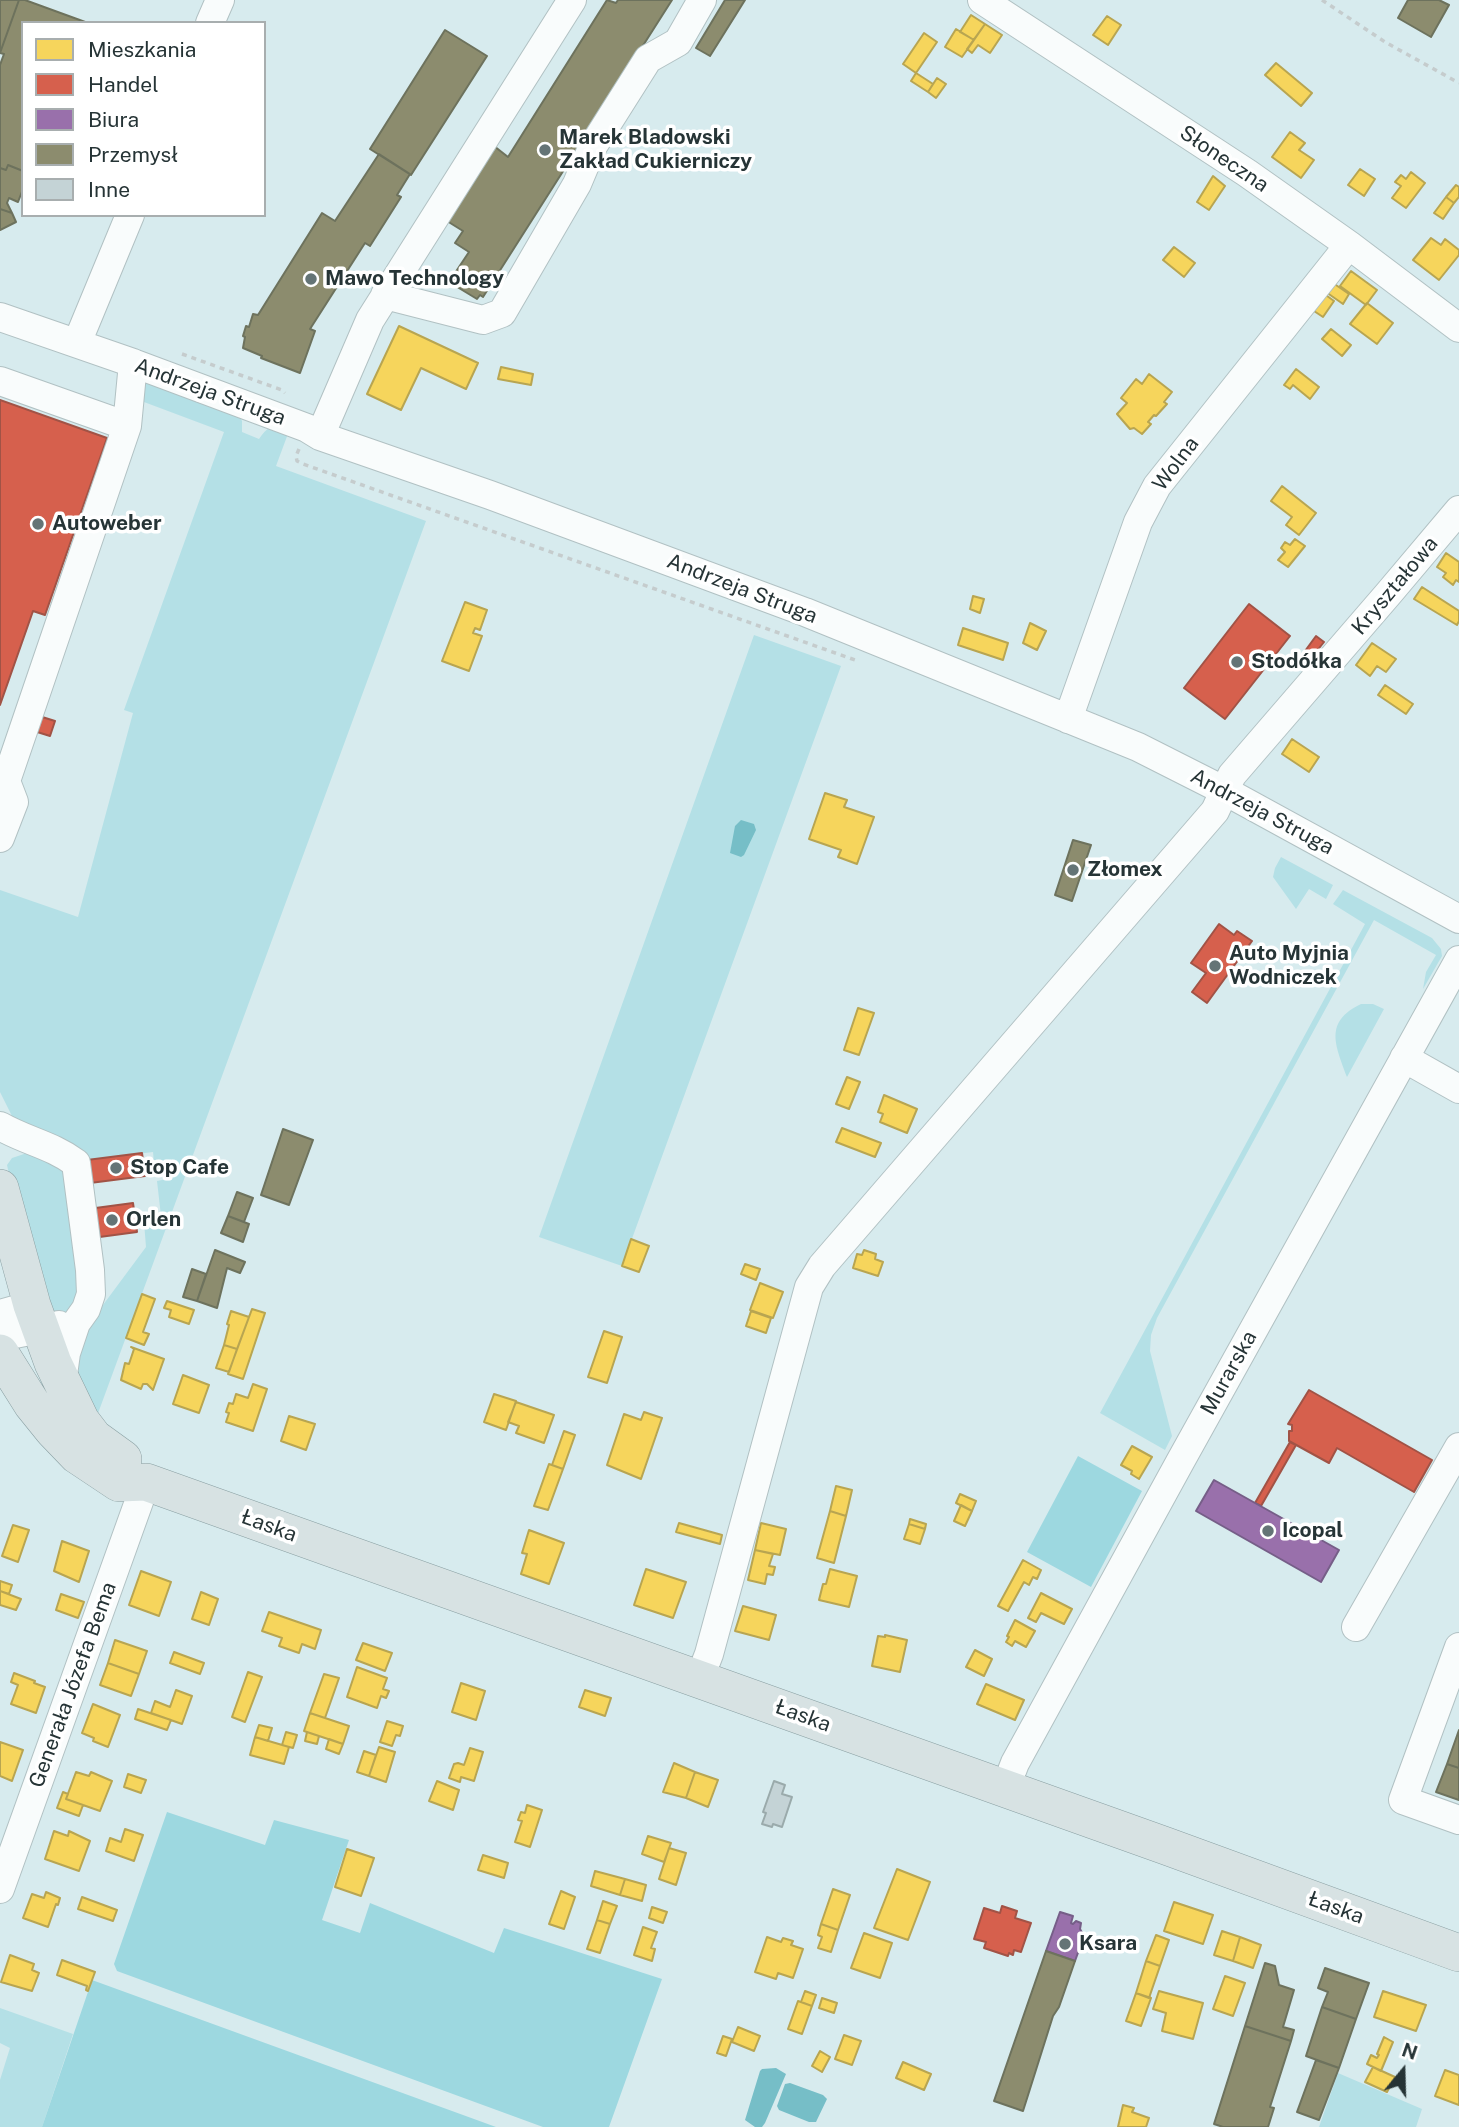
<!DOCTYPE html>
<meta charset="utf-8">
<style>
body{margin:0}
#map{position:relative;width:1459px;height:2127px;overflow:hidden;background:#d7ebee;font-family:"Public Sans",sans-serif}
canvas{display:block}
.legend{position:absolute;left:21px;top:21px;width:245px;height:196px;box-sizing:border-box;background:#fff;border:2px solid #a8aeaf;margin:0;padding:9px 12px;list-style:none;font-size:21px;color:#263436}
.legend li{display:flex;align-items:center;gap:14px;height:35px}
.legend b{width:35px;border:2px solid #a8aeaf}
.north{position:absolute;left:1368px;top:2036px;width:70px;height:70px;-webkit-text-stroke:5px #fff;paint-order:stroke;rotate:19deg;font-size:19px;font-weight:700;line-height:28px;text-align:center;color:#263436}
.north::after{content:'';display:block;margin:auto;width:24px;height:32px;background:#263436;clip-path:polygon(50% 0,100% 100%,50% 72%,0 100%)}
</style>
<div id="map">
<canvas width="1459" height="2127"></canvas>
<ul class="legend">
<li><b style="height:19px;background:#f6d55c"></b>Mieszkania</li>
<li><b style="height:19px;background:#d6604d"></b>Handel</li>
<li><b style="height:19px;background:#9970ab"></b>Biura</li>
<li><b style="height:19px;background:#8c8c6e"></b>Przemysł</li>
<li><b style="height:19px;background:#c4d3d6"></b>Inne</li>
</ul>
<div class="north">N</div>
</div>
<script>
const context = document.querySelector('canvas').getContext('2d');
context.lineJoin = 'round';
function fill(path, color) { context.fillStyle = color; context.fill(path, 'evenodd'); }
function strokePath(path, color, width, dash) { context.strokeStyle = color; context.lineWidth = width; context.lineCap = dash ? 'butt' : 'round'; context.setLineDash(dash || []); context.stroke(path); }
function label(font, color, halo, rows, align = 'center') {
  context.font = font + ' "Public Sans",sans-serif'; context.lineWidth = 7; context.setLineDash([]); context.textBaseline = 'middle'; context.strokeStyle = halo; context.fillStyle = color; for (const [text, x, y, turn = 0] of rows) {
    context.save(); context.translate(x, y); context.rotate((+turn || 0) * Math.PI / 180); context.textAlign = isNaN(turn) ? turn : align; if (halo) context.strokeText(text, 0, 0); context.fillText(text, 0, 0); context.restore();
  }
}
fill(new Path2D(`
 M150 380 239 415 242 421V432L259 439C270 423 272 427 289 431L276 466 426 521 97 1416 73 1372 77 1340 146 1247 144 1222 159 1220 161 1216 157 1181 167 1179V1173L155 1174 153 1152 87 1160 14 1120 0 1092V890L78 917 133 713 124 710 224 432 136 399 139 387Z
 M754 635 841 666 622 1266 539 1237Z
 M1281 857 1333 885 1326 899 1309 889 1296 909 1273 877 1275 868Z
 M1343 890 1432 938 1441 949 1442 956 1423 989 1426 972 1436 955 1374 920 1157 1318 1151 1335 1150 1351 1172 1436 1165 1450 1100 1413 1365 924 1333 904Z
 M1361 1004H1373L1384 1009 1347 1077C1336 1046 1323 1022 1361 1004Z
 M27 1153 65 1169 82 1288 68 1315 51 1319 14 1197 7 1165 12 1158Z
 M0 2008 73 2034 42 2127H0V2080L10 2048 0 2043Z
 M1338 2073 1422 2109 1416 2127H1319Z`), '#b4e0e6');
fill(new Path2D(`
 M1078 1456 1142 1491 1091 1587 1027 1552Z
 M167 1812 265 1845 274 1820 349 1840 322 1920 360 1933 370 1903 494 1953 504 1928 662 1979 609 2127H543L117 1971 114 1964Z
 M92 1980 496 2127H42Z`), '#9dd8e0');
fill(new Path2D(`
 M741 820 754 824 756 830 744 855 741 857 730 853 735 826Z
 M776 2068 786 2074 765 2123 762 2127H755L745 2120 760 2071 762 2069Z
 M790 2083 823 2095 827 2099 816 2122H809L779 2110 777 2106 785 2084Z`), '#76bec7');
const homes = new Path2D(`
 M971 15 985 24 974 40 960 32Z
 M1107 16 1121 25 1108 45 1093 35Z
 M985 24 1002 35 990 53 978 45 972 53 967 49Z
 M956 29 974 40 962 57 945 47Z
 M924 33 937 42 916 73 903 64Z
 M1276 63 1312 93 1301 106 1265 75Z
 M916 73 933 84 928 92 911 81Z
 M937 78 946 84 936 98 928 92Z
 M1290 132 1305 143 1299 150 1314 160 1301 178 1272 157Z
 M1360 169 1375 179 1364 196 1348 185Z
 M1411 172 1425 183 1406 208 1392 198 1401 186 1395 182 1401 175 1406 179Z
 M1213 176 1225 186 1209 210 1197 202Z
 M1456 185 1459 187V197L1454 203 1446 197Z
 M1446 197 1454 203 1443 219 1434 213Z
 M1431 238 1441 245 1445 239 1459 250V255L1439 280 1413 260Z
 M1174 247 1195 263 1184 277 1163 260Z
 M1351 271 1377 290 1366 305 1340 286Z
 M1333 283 1349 294 1343 304 1326 292Z
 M1323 293 1334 301 1323 317 1311 309Z
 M1367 303 1393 323 1377 344 1350 324Z
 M399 326 478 363 466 389 421 368 401 410 367 394Z
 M1331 329 1351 345 1342 356 1322 339Z
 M501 367 533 374 531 385 498 379Z
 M1296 369 1319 387 1310 399 1293 385 1290 389 1284 385Z
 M1149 374 1172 392 1164 402 1167 404 1156 416 1154 415 1148 422 1151 424 1142 434 1134 428 1130 429 1117 414 1127 403 1121 398 1136 379 1142 384Z
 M1282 486 1316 513 1299 535 1286 525 1292 517 1271 501Z
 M1295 539 1305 546 1288 567 1278 560 1285 552 1281 548 1285 542 1290 545Z
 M1446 553 1459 562V582L1456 580 1453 585 1443 577 1446 573 1437 567Z
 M1422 587 1459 611V621L1457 625 1414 599Z
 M973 596 984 599 980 613 970 609Z
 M465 602 487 610 480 630 475 628 473 633 482 636 469 671 442 661Z
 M1030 623 1046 631 1037 650 1023 643Z
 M963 628 1008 643 1003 660 958 645Z
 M1372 643 1396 659 1386 672 1377 666 1370 676 1356 665Z
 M1385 685 1413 704 1406 714 1378 695Z
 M1292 739 1319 757 1309 772 1282 754Z
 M825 793 847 800 844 807 874 817 857 864 838 857 841 850 809 839Z
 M858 1008 874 1013 859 1055 844 1050Z
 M847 1077 860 1082 849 1109 836 1104Z
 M884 1095 917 1109 907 1133 880 1122 883 1114 878 1112Z
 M842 1128 881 1143 875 1157 836 1142Z
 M631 1239 649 1246 639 1272 622 1266Z
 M864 1250 876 1254 875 1259 883 1262 878 1276 853 1268 857 1254 862 1255Z
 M745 1264 760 1269 756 1280 741 1274Z
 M760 1283 783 1292 773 1318 750 1310Z
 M142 1294 155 1299 143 1332 149 1334 144 1345 126 1338Z
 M167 1301 194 1310 189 1324 169 1317 171 1310 164 1308Z
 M252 1309 265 1313 243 1379 228 1374Z
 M231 1311 249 1317 237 1349 224 1345 229 1325 227 1324Z
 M751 1311 771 1318 766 1333 746 1326Z
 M604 1331 622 1337 607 1383 588 1377Z
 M224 1345 237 1349 229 1372 216 1368Z
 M131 1347 164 1359 153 1390 147 1384H143L141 1389 121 1380 125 1363 129 1364 134 1349Z
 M183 1375 209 1385 199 1413 173 1404Z
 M253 1384 267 1389 253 1431 226 1422 229 1413 226 1412 229 1403 233 1404 236 1394 248 1398Z
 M494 1394 516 1401 506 1430 484 1422Z
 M516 1402 554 1415 544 1443 516 1433 519 1426 508 1422Z
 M644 1412 662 1418 641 1479 607 1465 624 1414 641 1420Z
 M289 1416 315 1424 306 1450 281 1441Z
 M564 1431 575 1435 563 1469 552 1465Z
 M1132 1446 1152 1457 1139 1479 1131 1474 1132 1471 1121 1465Z
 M549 1464 563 1469 548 1510 534 1506Z
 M836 1486 852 1490 846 1516 830 1511Z
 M960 1494 976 1501 972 1511 956 1503Z
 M961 1505 972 1511 965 1526 954 1521Z
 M830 1511 846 1516 834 1563 817 1558Z
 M910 1519 926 1524 925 1529 909 1524Z
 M679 1523 722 1535 720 1544 676 1532Z
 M761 1523 786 1529 780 1555 755 1550Z
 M909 1524 925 1529 920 1544 904 1539Z
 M13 1525 29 1530 18 1562 2 1556Z
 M529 1530 564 1543 549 1584 521 1574 527 1554 522 1553Z
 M62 1541 89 1551 79 1582 54 1571Z
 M755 1550 773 1554 769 1566 775 1567 773 1575 767 1574 765 1584 748 1580Z
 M1023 1560 1041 1570 1037 1579 1033 1577 1029 1585 1024 1582 1008 1611 998 1606Z
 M646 1569 686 1582 673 1618 634 1605Z
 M830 1569 857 1576 849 1607 819 1600 823 1584H826Z
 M141 1571 171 1582 159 1616 129 1605Z
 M0 1581 12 1585 9 1594 0 1591Z
 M0 1591 21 1599 16 1610 0 1605Z
 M201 1592 218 1599 209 1625 192 1619Z
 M1041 1593 1072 1609 1064 1624 1041 1613 1036 1622 1028 1618Z
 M61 1594 84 1602 78 1618 56 1610Z
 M743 1606 776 1615 769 1640 735 1631Z
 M269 1612 321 1630 315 1649 302 1644 299 1653 279 1646 282 1638 262 1631Z
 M1015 1620 1035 1631 1026 1647 1015 1641 1012 1646 1006 1642 1009 1637 1007 1636Z
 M885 1635 907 1640 900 1672 872 1666 878 1636 885 1637Z
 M115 1640 147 1651 139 1674 108 1663Z
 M363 1643 392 1653 385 1671 356 1660Z
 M975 1650 992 1659 984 1676 966 1667Z
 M174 1652 204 1663 200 1674 170 1663Z
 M108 1663 139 1674 131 1696 100 1685Z
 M357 1667 387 1678 383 1689 389 1691 386 1698 381 1696 377 1708 347 1697Z
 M248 1672 262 1677 245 1722 232 1717Z
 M14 1673 35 1681 34 1683 45 1687 36 1713 11 1704 18 1685 11 1682Z
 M324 1674 339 1678 325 1718 310 1713Z
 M461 1683 485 1691 476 1720 452 1712Z
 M986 1684 1024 1700 1015 1720 977 1704Z
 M176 1690 192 1696 182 1724 151 1713 155 1701 170 1707Z
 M585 1690 611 1698 605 1716 579 1707Z
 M93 1704 120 1715 108 1747 93 1741 94 1738 82 1733Z
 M138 1709 171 1720 167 1730 135 1719Z
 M310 1713 349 1726 343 1744 304 1731Z
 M387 1721 403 1726 400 1736 396 1735 392 1746 380 1742Z
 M259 1725 272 1728 268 1741 255 1737Z
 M286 1732 297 1735 293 1748 282 1745Z
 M307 1732 319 1736 317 1744 305 1741Z
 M255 1737 289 1747 284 1764 250 1755Z
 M329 1739 343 1744 339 1754 326 1749Z
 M0 1742 23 1750 12 1781 0 1776Z
 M379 1747 395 1752 386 1782 369 1776Z
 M470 1748 483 1752 474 1781 461 1777 460 1782 449 1778 454 1764 458 1763 464 1765Z
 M364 1751 376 1755 369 1776 357 1772Z
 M674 1763 695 1772 686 1798 663 1792Z
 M76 1772 89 1776 91 1772 112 1781 100 1811 66 1799Z
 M695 1772 718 1780 708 1807 686 1798Z
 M128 1774 146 1780 141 1793 124 1787Z
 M437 1781 459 1790 453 1810 429 1801Z
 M63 1792 68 1794 66 1799 83 1805 79 1816 57 1808Z
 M527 1805 542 1810 530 1847 515 1842 522 1821 518 1820 521 1812 525 1813Z
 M125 1829 143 1835 134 1861 106 1851 110 1838 121 1842Z
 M54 1831 68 1836 69 1831 90 1841 79 1871 45 1859Z
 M648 1836 671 1843 664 1862 642 1854Z
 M669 1848 686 1853 676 1885 659 1879Z
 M347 1849 374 1858 361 1896 335 1887Z
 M483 1855 508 1863 504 1878 478 1870Z
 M897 1869 930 1882 908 1940 874 1928Z
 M595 1871 625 1879 620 1895 591 1886Z
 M625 1879 646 1885 642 1901 620 1895Z
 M833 1889 850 1895 838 1930 821 1924Z
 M561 1891 575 1897 564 1929 549 1924Z
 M46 1892 60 1898 58 1905 56 1904 48 1927 23 1918 32 1894 44 1898Z
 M82 1897 117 1910 113 1921 78 1909Z
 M603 1901 617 1906 610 1924 597 1920Z
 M1174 1902 1213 1915 1203 1944 1164 1931Z
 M652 1907 667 1912 663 1923 649 1918Z
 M597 1920 610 1924 600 1953 587 1949Z
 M821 1924 838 1930 831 1952 818 1948 822 1937 818 1935Z
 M643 1927 657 1932 651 1948 655 1949 652 1961 634 1955Z
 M1222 1931 1240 1937 1233 1961 1214 1955Z
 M864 1933 892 1943 880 1978 851 1968Z
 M1156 1935 1169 1940 1160 1966 1146 1961Z
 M767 1937 781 1942 783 1938 793 1941 791 1945 803 1949 793 1978 778 1973 776 1979 755 1972Z
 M1240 1937 1261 1945 1253 1968 1233 1961Z
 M10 1955 34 1964 32 1970 39 1973 32 1991 1 1982Z
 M62 1960 95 1972 88 1991 86 1990 87 1986 57 1975Z
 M1146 1961 1160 1966 1149 1998 1136 1993Z
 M1225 1976 1245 1983 1233 2016 1213 2009Z
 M805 1991 816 1995 812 2006 801 2002Z
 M1159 1991 1203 2003 1193 2039 1162 2031 1166 2013 1153 2009Z
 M1383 1991 1426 2005 1416 2031 1374 2017Z
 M1136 1993 1151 1998 1141 2026 1126 2021Z
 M822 1998 837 2003 834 2013 819 2008Z
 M798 2001 812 2006 802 2034 788 2029Z
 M738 2027 760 2036 754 2051 732 2042Z
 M844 2035 861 2041 852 2065 835 2059Z
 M723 2036 732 2039 726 2056 717 2053Z
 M1384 2037 1393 2042 1381 2071 1367 2064 1371 2055 1377 2058 1379 2055 1377 2054Z
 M820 2051 830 2057 822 2072 812 2066Z
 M903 2062 931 2074 924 2090 896 2078Z
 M1373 2067 1395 2077 1387 2092 1365 2082Z
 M1445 2070 1459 2075V2105L1435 2096Z
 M1123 2105 1134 2108 1132 2112 1149 2118 1146 2127H1118Z`);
fill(homes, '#f6d55c');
strokePath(homes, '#b8a551', 2);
const shops = new Path2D(`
 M0 400 107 438 45 615 33 611 0 705Z
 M1249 604 1290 636 1225 719 1184 688Z
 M1316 636 1324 642 1312 657 1305 651Z
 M39 716 55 721 50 736 34 731Z
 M1219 924 1234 935 1237 931 1252 941 1207 1003 1192 992 1206 973 1191 963Z
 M142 1153 145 1176 90 1183 87 1160Z
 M133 1203 137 1232 92 1238 88 1209Z
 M1309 1390 1432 1460 1414 1492 1337 1448 1329 1463 1289 1441V1431H1292V1425L1288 1424Z
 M1290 1442 1296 1445 1261 1506 1255 1503Z
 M1002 1906 1017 1911 1015 1918 1031 1923 1021 1952 1014 1950 1013 1955 1009 1953 1008 1956 984 1948 986 1942 974 1939 984 1908 1000 1913Z`);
fill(shops, '#d6604d');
strokePath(shops, '#a15346', 2);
const offices = new Path2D(`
 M1214 1480 1339 1550 1321 1582 1196 1511Z
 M1060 1912 1073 1916 1071 1923 1073 1924 1076 1921 1081 1923 1080 1929 1084 1936 1075 1961 1046 1951Z`);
fill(offices, '#9970ab');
strokePath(offices, '#765e88', 2);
const industry = new Path2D(`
 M0 0H19L0 53Z
 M19 0H25L88 23H23V171L8 165 6 170 0 168V65L4 54 0 53Z
 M607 0 616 3 618 0H672L483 297 480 295 477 299 449 282 469 252 455 243 463 231 447 221 494 146 508 157Z
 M725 0H745L710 56 696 48Z
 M1408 0H1439L1449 5 1431 37 1398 18Z
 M445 30 487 56 411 175 370 149Z
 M379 154 410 174 397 195 401 197 370 246 365 243 310 329 315 331 300 373 261 358 262 356 243 348 245 337 243 336 246 326 249 327 253 314 258 315 322 213 335 221Z
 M8 165 23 171V189L18 202 9 198 7 203 12 213 0 209V168L6 170Z
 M0 209 12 213 16 222 0 230Z
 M1073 840 1091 845 1072 901 1055 895Z
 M283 1129 313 1140 289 1205 261 1195Z
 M237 1192 253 1198 244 1222 228 1216Z
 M228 1216 249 1224 243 1242 221 1233Z
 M215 1250 245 1262 240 1273 227 1268 217 1308 197 1301Z
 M192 1269 206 1274 197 1301 183 1297Z
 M1459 1730V1768L1447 1764Z
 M1447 1764 1459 1768V1800L1436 1792Z
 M1046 1951 1075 1961 1059 2007 1053 2016 1023 2111 994 2101Z
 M1265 1963 1275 1966 1279 1985 1294 1990 1283 2027 1294 2030 1291 2041 1245 2026Z
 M1325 1968 1369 1983 1356 2019 1322 2007 1328 1992 1318 1988Z
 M1322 2007 1356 2019 1339 2068 1306 2056Z
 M1245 2026 1291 2041 1270 2107 1274 2108 1268 2127H1223L1214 2124Z
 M1316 2060 1339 2068 1319 2120 1297 2112Z`);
fill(industry, '#8c8c6e');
strokePath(industry, '#6d725d', 2);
const building = new Path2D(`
 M774 1781 785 1785 782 1794 792 1797 782 1827 773 1824 772 1827 762 1824 766 1813 763 1812Z`);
fill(building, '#c4d3d6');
strokePath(building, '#9aaaab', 2);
const minor = new Path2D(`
 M982 0 1247 173 1349 245 1459 328
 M210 23 220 0
 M385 295 483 320 502 313 577 184 593 146 648 59 678 42 702 0
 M0 317 133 363 307 428 320 436 490 495 805 612 1138 747 1225 791 1459 919
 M77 343 130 215
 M0 381 127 426
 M320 436 370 320 572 0
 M1068 719 1138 522 1157 486 1349 245
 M0 779 6 781 127 426 133 363
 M0 838 14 802 6 781
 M1404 1058 1459 1089
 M0 1126C26 1141 52 1145 76 1163L90 1270 91 1294 86 1309 76 1323 66 1353 62 1382
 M0 1314 32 1305
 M0 1337 59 1325
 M1356 1627 1459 1447
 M1459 1647 1403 1800 1459 1820
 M699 1680 709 1654 809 1287 822 1266 1215 811 1232 775 1389 593 1459 510
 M1005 1789 1015 1763 1180 1462 1459 960
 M0 1889 146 1482`);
const major = new Path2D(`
 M0 1188 32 1305 53 1363 81 1421 94 1438 123 1459
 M0 1353 32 1404 53 1430 77 1455 119 1483 146 1482 1166 1846 1459 1953`);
strokePath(minor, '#b1c1c3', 30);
strokePath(major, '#899fa2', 38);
strokePath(new Path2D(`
 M1322 0 1385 42 1459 83
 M182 354 282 390 285 393
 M299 449 296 456 297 461 303 464 855 660`), '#c5cccd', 3.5, [5, 5]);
strokePath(minor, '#f9fcfc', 28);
strokePath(major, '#d7e2e3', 37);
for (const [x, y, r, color] of [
 [545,150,7,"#647476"],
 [311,279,7,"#647476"],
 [38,524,7,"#647476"],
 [1237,662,7,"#647476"],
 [1073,870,7,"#647476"],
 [1215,966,7,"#647476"],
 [116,1168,7,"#647476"],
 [112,1220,7,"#647476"],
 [1268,1531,7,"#647476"],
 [1065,1944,7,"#647476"]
]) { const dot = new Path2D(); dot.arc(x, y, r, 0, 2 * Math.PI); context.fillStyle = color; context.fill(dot); strokePath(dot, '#fff', 2.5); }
label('bold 21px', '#263436', '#fff', [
 ["Marek Bladowski",559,138],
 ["Zakład Cukierniczy",559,162],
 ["Mawo Technology",325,279],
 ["Autoweber",52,524],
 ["Stodółka",1251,662],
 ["Złomex",1087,870],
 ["Auto Myjnia",1229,954],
 ["Wodniczek",1229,978],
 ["Stop Cafe",130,1168],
 ["Orlen",126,1220],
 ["Icopal",1282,1531],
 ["Ksara",1079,1944]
], 'left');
label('21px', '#263436', '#fff', [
 ["Słoneczna",1224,159,34],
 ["Andrzeja Struga",210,392,20],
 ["Wolna",1176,464,-53],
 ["Kryształowa",1395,586,-50],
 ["Andrzeja Struga",742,589,21],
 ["Andrzeja Struga",1262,812,28],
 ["Murarska",1229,1373,-61],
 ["Łaska",269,1526,20],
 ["Generała Józefa Bema",73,1685,-70],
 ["Łaska",803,1716,20],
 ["Łaska",1336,1908,20]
]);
</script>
